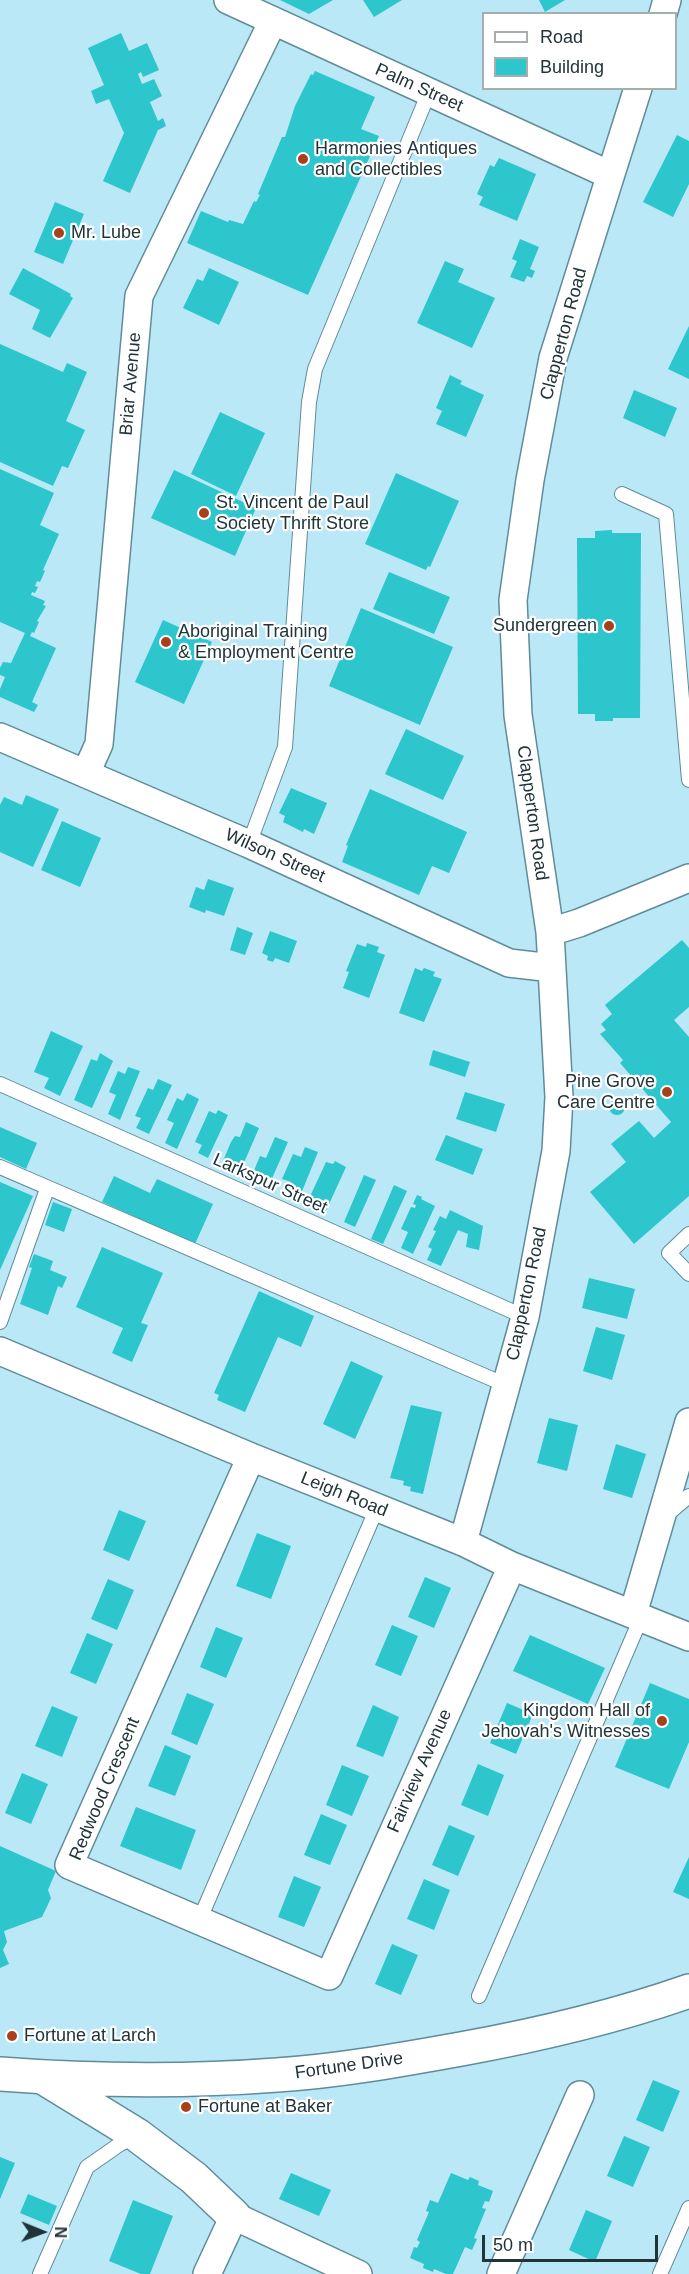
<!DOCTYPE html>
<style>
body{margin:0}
#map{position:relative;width:689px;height:2274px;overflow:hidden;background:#bae8f7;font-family:Arial,sans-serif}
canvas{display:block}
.legend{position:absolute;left:482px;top:12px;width:195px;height:78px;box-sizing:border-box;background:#fff;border:2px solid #a6aeb0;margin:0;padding:8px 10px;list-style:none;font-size:18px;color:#213439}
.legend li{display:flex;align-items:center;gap:12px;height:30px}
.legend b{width:30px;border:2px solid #a6aeb0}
.north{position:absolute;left:12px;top:2202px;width:60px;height:60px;-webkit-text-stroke:4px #fff;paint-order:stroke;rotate:91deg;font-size:16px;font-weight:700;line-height:24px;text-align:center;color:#213439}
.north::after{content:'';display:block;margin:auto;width:21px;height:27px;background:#213439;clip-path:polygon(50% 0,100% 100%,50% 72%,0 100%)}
.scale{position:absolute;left:482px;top:2235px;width:176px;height:27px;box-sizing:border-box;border:3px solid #213439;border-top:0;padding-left:8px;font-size:18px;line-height:21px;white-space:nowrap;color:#213439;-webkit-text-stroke:4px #fff;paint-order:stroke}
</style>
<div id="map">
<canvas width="689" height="2274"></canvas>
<ul class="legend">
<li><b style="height:8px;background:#fff"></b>Road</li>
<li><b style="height:16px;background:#2cc6cc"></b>Building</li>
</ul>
<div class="north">N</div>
<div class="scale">50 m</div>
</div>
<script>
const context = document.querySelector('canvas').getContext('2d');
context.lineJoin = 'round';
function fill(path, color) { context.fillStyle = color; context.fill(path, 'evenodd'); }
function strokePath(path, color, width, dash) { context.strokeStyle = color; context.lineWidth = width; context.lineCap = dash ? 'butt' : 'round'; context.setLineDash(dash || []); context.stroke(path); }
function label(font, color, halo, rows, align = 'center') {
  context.font = font + ' Arial,sans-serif'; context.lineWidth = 4.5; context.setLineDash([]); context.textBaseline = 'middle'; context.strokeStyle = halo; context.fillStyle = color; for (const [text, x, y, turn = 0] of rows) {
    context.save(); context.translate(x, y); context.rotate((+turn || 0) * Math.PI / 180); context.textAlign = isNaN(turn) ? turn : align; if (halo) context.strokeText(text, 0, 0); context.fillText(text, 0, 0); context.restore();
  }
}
fill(new Path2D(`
 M280 0H333L309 14Z
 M363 0H402L374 17Z
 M539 0H565L545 12Z
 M121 33 129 51 147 43 159 70 143 77 141 72 138 74 142 84 154 79 162 96 150 102 158 121 163 118 166 126 158 130 130 193 103 181 124 133 109 99 96 104 91 91 104 85 88 48Z
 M315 71 375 97 361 129 379 136 308 295 187 243 201 211 228 222 229 220 243 224 254 201 256 202 260 195 258 194 282 137H285L295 106 311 74 313 75Z
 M677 135 689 141V184L673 217 643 202Z
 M499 158 536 174 517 221 479 205 483 197 477 194 490 165 494 167Z
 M55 202 84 214 63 264 34 252Z
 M520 239 539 247 530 269 535 271 532 278 527 276 524 282 510 277 517 261 512 259Z
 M445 261 464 269 458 282 495 298 472 348 417 323Z
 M23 268 71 294 70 296 73 298 50 338 32 329 40 310 9 294Z
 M209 268 239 282 219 325 183 308 197 279 203 281Z
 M689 326V379L668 369Z
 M0 344 63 372 67 363 87 372 66 421 85 430 68 468 62 466 53 486 0 462Z
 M450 375 462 381 460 384 484 395 466 437 436 424 442 411 436 408Z
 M634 390 677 408 665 437 623 418Z
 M220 412 265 433 236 496 191 474Z
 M0 469 54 493 40 525 59 534 43 570 45 571 40 582 37 581 35 586 38 587 35 593 32 592 31 595 45 601 43 605 46 606 37 621 39 622 34 633 32 632 30 636 56 648 32 702 38 705 34 712 0 697V689L5 677 0 675V668L3 662 11 663 25 633 0 622Z
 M174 470 256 508 235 556 151 518Z
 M396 473 459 501 430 567 428 566 426 570 365 544Z
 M612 530V533H641L640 718H613V721H595V714H578L577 538H595V531Z
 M389 572 450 597 434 634 373 609Z
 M361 608 453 647 420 725 329 686Z
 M163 620 212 642 184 704 135 682Z
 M406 729 464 756 443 800 385 774Z
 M291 788 327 803 314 834 304 829 303 832 283 822 285 816 279 813Z
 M370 789 467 832 449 873 432 866 419 895 342 862 348 846 346 845Z
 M26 795 59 809 33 867 0 852V805L4 797 22 805Z
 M62 821 101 838 80 887 41 870Z
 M208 879 234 888 224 916 206 910 205 913 189 907 196 887 204 890Z
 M237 927 253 933 245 955 230 950Z
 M270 931 297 941 289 963 275 958 273 962 267 960 268 956 262 953Z
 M682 940 689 948V1007L674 1020 689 1037V1196L634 1244 590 1192 626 1162 611 1144 639 1121 654 1138 671 1122 620 1063 623 1060 600 1034 606 1030 601 1024 612 1014 605 1005Z
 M367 943 379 947 377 952 385 955 369 998 343 988 349 972 346 971 357 944 366 947Z
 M415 968 422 971 424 968 435 972 433 976 442 979 424 1022 399 1013Z
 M51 1031 83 1046 60 1096 44 1088 49 1078 34 1072Z
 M433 1050 470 1062 465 1077 429 1065Z
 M100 1053 113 1061 92 1108 74 1100 91 1059 97 1061Z
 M128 1067 140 1071 120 1120 108 1114 116 1095 109 1092 118 1071 125 1074Z
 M158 1079 172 1085 149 1134 136 1128 141 1118 135 1116 148 1088 153 1090Z
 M465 1092 505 1104 496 1132 456 1119Z
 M187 1093 199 1099 177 1149 165 1143 174 1123 167 1120 177 1098 183 1101Z
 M609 1107a8 8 0 1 1 16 0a8 8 0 1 1-16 0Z
 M218 1110 228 1115 208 1158 198 1153 202 1145 195 1142 209 1111 216 1114Z
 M246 1122 259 1128 240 1172 227 1167 229 1164 223 1161 231 1142 235 1136 240 1137Z
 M0 1127 37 1143 26 1169 0 1157Z
 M446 1135 483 1149 473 1175 435 1160Z
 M275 1137 288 1142 270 1183 258 1178 259 1175 253 1173 260 1156 266 1158Z
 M305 1147 318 1152 298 1201 285 1195 291 1182 282 1179 293 1154 301 1157Z
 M335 1161 346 1167 325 1213 307 1203 326 1162 333 1164Z
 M364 1175 376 1180 355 1227 344 1222Z
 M114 1176 150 1193 157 1179 213 1204 195 1244 102 1202Z
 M0 1182 33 1196 0 1270Z
 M394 1185 407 1191 383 1244 371 1239Z
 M417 1195 422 1197 421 1199 435 1206 413 1254 401 1248 408 1232 401 1229 411 1207 415 1208 416 1205 413 1204Z
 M53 1202 72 1209 64 1232 45 1225Z
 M450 1210 483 1226 479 1250 466 1247 468 1234 458 1230 441 1266 427 1260 432 1249 428 1247 436 1231 433 1230 440 1216 446 1219Z
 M102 1247 163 1273 141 1323 148 1325 132 1362 112 1353 123 1328 76 1307Z
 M34 1254 53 1261 50 1270 67 1277 62 1288 58 1286 48 1315 20 1304 32 1268 29 1267Z
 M589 1278 635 1289 627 1319 582 1308Z
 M259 1291 314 1316 301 1347 278 1337 245 1412 217 1400 219 1395 214 1393Z
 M596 1327 625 1335 612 1380 583 1371Z
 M351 1361 383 1376 355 1439 323 1424Z
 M411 1405 442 1412 423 1494 410 1491 411 1487 403 1485 404 1481 390 1478Z
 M549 1418 578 1425 567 1471 537 1463Z
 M616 1444 646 1454 632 1498 603 1489Z
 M119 1510 146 1521 129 1561 103 1550Z
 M257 1533 291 1546 271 1599 236 1586Z
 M425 1577 451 1588 434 1628 408 1617Z
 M108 1579 134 1590 117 1630 91 1619Z
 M392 1625 418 1636 401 1676 375 1665Z
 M216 1627 243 1638 226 1678 200 1667Z
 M87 1633 113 1644 96 1684 70 1673Z
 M530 1635 605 1668 588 1704 513 1671Z
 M650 1683 689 1699V1742L669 1789 615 1767Z
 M187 1693 214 1704 197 1745 171 1734Z
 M507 1703 533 1714 516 1754 490 1743Z
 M373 1705 399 1717 383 1757 356 1746Z
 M52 1706 78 1717 62 1757 35 1746Z
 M165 1745 191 1756 175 1796 148 1786Z
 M478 1764 504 1775 488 1816 461 1805Z
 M342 1765 369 1776 352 1816 326 1805Z
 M22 1773 48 1784 31 1824 5 1813Z
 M136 1807 196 1830 181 1870 120 1846Z
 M321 1814 347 1825 330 1865 304 1855Z
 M449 1825 475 1836 458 1876 432 1865Z
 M0 1846 56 1871 48 1890 51 1898 42 1917 4 1931 7 1942 3 1950 9 1964 0 1968Z
 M689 1857V1899L673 1892Z
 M294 1876 321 1887 304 1927 278 1917Z
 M424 1879 450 1890 434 1930 407 1919Z
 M392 1944 418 1955 401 1995 375 1984Z
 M653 2080 680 2091 663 2132 636 2120Z
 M624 2136 650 2147 633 2187 607 2176Z
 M0 2157 15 2163 0 2199Z
 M291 2173 331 2190 319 2216 279 2199Z
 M451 2173 468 2180 470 2177 479 2181 478 2185 493 2191 489 2202 485 2201 482 2208 486 2209 474 2238 477 2239 472 2250 465 2247 453 2274H446L434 2269 433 2272 423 2268 424 2264 410 2258 414 2247 417 2248 420 2242 417 2240 429 2212 426 2211 430 2200 438 2203Z
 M28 2194 57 2206 49 2225 20 2213Z
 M133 2200 173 2216 150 2274H141L109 2261Z
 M586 2210 612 2221 595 2262 569 2250Z`), '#2cc6cc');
const lane = new Path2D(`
 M622 494 666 514 689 780
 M249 844 285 747 309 402 315 369 429 92
 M0 1084 525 1317
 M0 1167 506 1385
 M689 1234 669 1253 689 1274
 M0 1322 47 1189
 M665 1516 689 1496
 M199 1921 377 1508
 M479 1996 641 1618
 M40 2274 87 2167 120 2144 136 2136
 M660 2274 689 2208`);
const street = new Path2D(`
 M228 0 610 175
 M663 14 667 0
 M0 737 249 844 509 963 552 968
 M86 773 99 744 139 296 273 21
 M550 932 579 923 689 878
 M0 1351 251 1457 463 1542 512 1566 689 1637
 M251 1457 69 1865 329 1976 512 1566
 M463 1542 525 1317 556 1151 559 1097 550 932 518 715 513 600 530 480 553 358 638 88
 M633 1614 689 1422
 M207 2274 234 2216 358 2274
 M501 2274 580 2095`);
const secondary = new Path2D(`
 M0 2074C92 2081 185 2082 277 2075 338 2071 400 2060 461 2049 538 2035 615 2017 689 1991
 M44 2078 137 2135 194 2178 234 2216`);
strokePath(lane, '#608c99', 16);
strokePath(street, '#608c99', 30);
strokePath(secondary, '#608c99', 36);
strokePath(lane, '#fff', 14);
strokePath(street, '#fff', 27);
strokePath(secondary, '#fff', 33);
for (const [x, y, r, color] of [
 [303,159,6,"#a8411b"],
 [59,233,6,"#a8411b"],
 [204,513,6,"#a8411b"],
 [609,626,6,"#a8411b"],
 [166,642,6,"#a8411b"],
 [667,1092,6,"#a8411b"],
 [662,1721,6,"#a8411b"],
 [12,2036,6,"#a8411b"],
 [186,2107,6,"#a8411b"]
]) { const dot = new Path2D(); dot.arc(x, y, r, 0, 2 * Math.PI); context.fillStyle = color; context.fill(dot); strokePath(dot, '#fff', 2); }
label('18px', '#213439', '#fff', [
 ["Palm Street",419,88,24],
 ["Clapperton Road",564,334,-75],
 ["Briar Avenue",131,384,-85],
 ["Clapperton Road",532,813,82],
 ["Wilson Street",275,856,24],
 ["Larkspur Street",270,1184,24],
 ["Clapperton Road",527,1294,-78],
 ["Leigh Road",344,1495,22],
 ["Fairview Avenue",420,1771,-66],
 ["Redwood Crescent",105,1789,-67],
 ["Fortune Drive",349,2066,-8]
]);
label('18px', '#213439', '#fff', [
 ["Harmonies Antiques",315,149],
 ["and Collectibles",315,170],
 ["Mr. Lube",71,233],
 ["St. Vincent de Paul",216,503],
 ["Society Thrift Store",216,524],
 ["Sundergreen",597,626,"right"],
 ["Aboriginal Training",178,632],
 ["& Employment Centre",178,653],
 ["Pine Grove",655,1082,"right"],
 ["Care Centre",655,1103,"right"],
 ["Kingdom Hall of",650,1711,"right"],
 ["Jehovah's Witnesses",650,1732,"right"],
 ["Fortune at Larch",24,2036],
 ["Fortune at Baker",198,2107]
], 'left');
</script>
